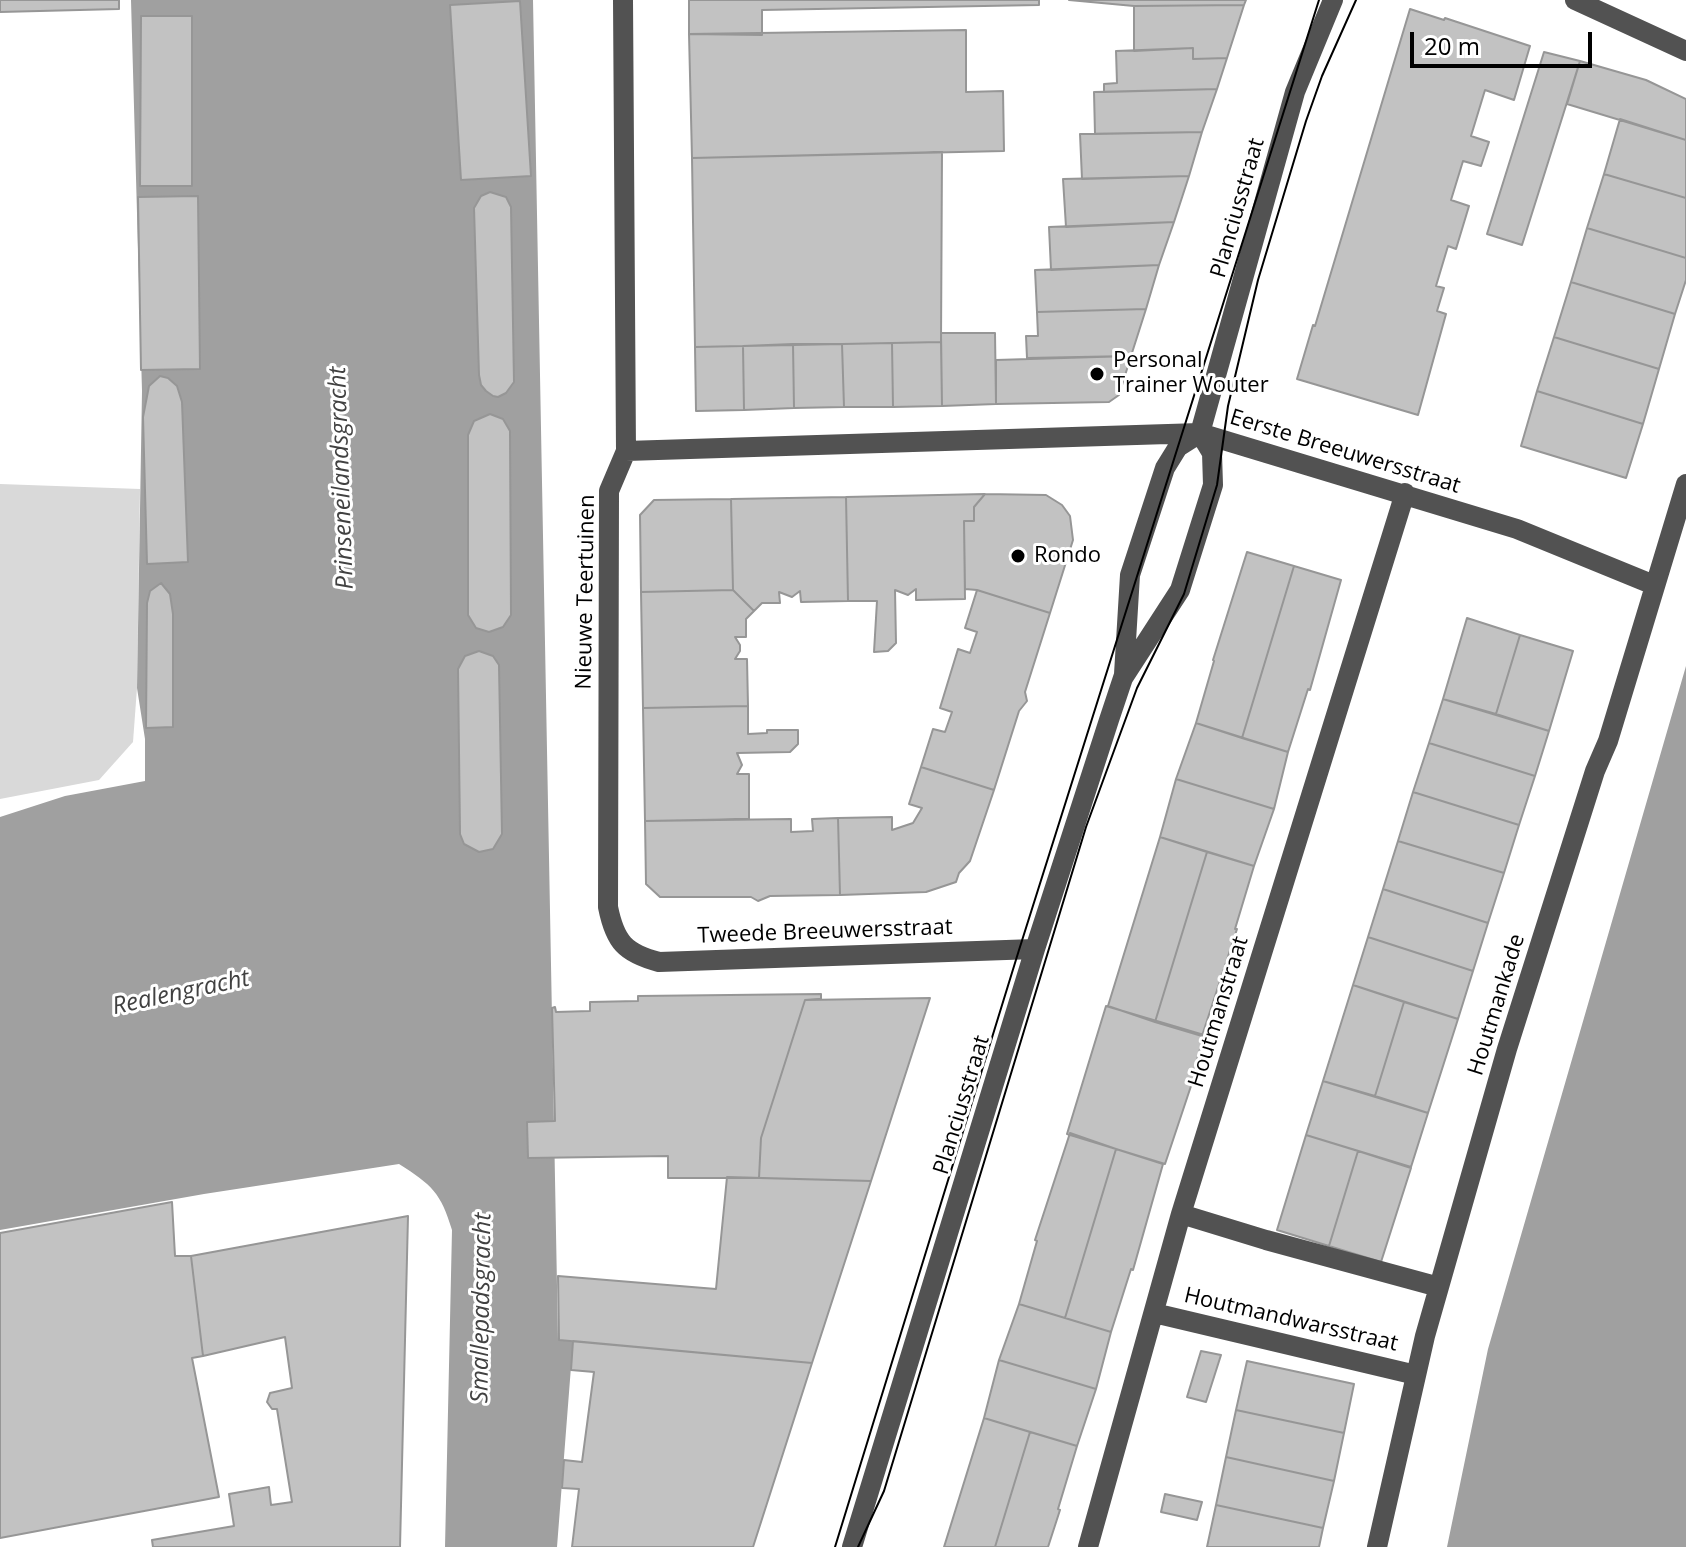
<!DOCTYPE html>
<style>
body{margin:0}
#map{position:relative;width:1686px;height:1547px;overflow:hidden;background:#fff;font-family:"Open Sans",sans-serif}
canvas{display:block}
.scale{position:absolute;left:1410px;top:32px;width:182px;height:36px;box-sizing:border-box;border:4px solid #000;border-top:0;padding-left:10px;font-size:24px;line-height:28px;white-space:nowrap;color:#000;-webkit-text-stroke:6px #fff;paint-order:stroke}
</style>
<div id="map">
<canvas width="1686" height="1547"></canvas>
<div class="scale">20 m</div>
</div>
<script>
const context = document.querySelector('canvas').getContext('2d');
context.lineJoin = 'round';
function fill(path, color) { context.fillStyle = color; context.fill(path, 'evenodd'); }
function strokePath(path, color, width, dash) { context.strokeStyle = color; context.lineWidth = width; context.lineCap = dash ? 'butt' : 'round'; context.setLineDash(dash || []); context.stroke(path); }
function label(font, color, halo, rows, align = 'center') {
  context.font = font + ' "Open Sans",sans-serif'; context.lineWidth = 6; context.setLineDash([]); context.textBaseline = 'middle'; context.strokeStyle = halo; context.fillStyle = color; for (const [text, x, y, turn = 0] of rows) {
    context.save(); context.translate(x, y); context.rotate((+turn || 0) * Math.PI / 180); context.textAlign = isNaN(turn) ? turn : align; if (halo) context.strokeText(text, 0, 0); context.fillText(text, 0, 0); context.restore();
  }
}
fill(new Path2D(`
 M0 484 140 489 137 688 133 742 99 780 0 799Z`), '#d9d9d9');
fill(new Path2D(`
 M131 0H533L558 1339 573 1341 557 1547H445L452 1230C441 1193 432 1185 399 1164L204 1194 0 1230V817L65 796 145 781V739L137 688 142 391Z
 M1686 666V1547H1447L1488 1349Z`), '#a0a0a0');
const building = new Path2D(`
 M0 0H119V9L0 12Z
 M689 0H1039V5L762 10V35L689 34Z
 M1069 0H1246L1244 5 1134 6Z
 M520 1 531 176 461 180 450 5Z
 M1244 5 1227 58 1193 59V48L1134 51V6Z
 M1410 9 1444 20 1445 18 1530 46 1514 100 1485 90 1471 136 1489 142 1481 166 1463 161 1451 200 1469 206 1456 249 1448 246 1436 286 1444 288 1437 311 1446 314 1418 415 1297 379 1313 325 1315 326Z
 M141 16H192V186H140Z
 M966 30V92L1003 91 1004 151 692 158 689 34Z
 M1193 48V59L1227 58 1217 89 1104 92V84L1117 83 1116 51Z
 M1544 52 1580 61 1522 245 1487 234Z
 M1580 61 1646 80 1686 99V140L1567 104Z
 M1217 89 1202 132 1095 134 1094 92Z
 M1620 119 1686 140V198L1604 174Z
 M1202 132 1189 176 1082 179 1080 134Z
 M942 152 941 342 695 347 692 158Z
 M1604 174 1686 198V258L1587 228Z
 M1189 176 1174 222 1066 227 1063 179Z
 M490 192 506 197 511 207 514 382 506 393 498 397 493 396 486 391 481 385 479 375 474 208 481 196Z
 M198 196 200 369 141 370 138 197Z
 M1174 222 1159 265 1051 270 1049 227Z
 M1587 228 1686 258V280L1675 314 1571 282Z
 M1159 265 1146 309 1037 312 1035 270Z
 M1571 282 1675 314 1659 369 1554 337Z
 M1146 309 1131 356 1027 358 1026 336H1038L1037 312Z
 M941 333H995L996 404 942 406Z
 M1554 337 1659 369 1643 424 1537 391Z
 M941 342 942 406 893 407 892 343Z
 M892 343 893 407H844L842 344Z
 M793 344H842L844 407 794 408Z
 M793 344 794 408 744 410 743 346Z
 M743 346 744 410 696 411 695 347Z
 M1131 356 1119 395 1109 402 996 404V360Z
 M160 376 168 378 177 386 182 402 188 562 147 564 143 417 149 386Z
 M1537 391 1643 424 1626 478 1521 446Z
 M490 414 503 419 510 431 511 615 503 627 489 632 476 628 468 615V435L474 421Z
 M985 494 1046 495 1062 505 1070 516 1073 540 1050 613 977 590 965 589 964 521H974V507Z
 M985 494 974 507V521H964L965 599 916 600V589L908 595 895 590 896 643 888 651 874 652 877 601H848L846 497Z
 M846 497 848 601 801 602 800 591 792 597 779 592 780 603H762L754 611 733 590 731 499Z
 M731 499 733 590 641 592 640 515 654 500Z
 M1247 552 1294 566 1242 738 1196 723 1214 661 1213 660Z
 M1294 566 1341 580 1310 690 1308 689 1288 752 1242 738Z
 M161 583 170 594 173 614V727L146 728 147 603 150 591Z
 M733 590 754 611 746 619V637H735L740 645V651L735 659H747L748 706 643 708 641 592Z
 M977 590 1050 613 1025 692 1027 701 1019 711 994 790 921 767 933 729 945 732 952 712 940 708 958 649 970 653 977 632 965 628Z
 M1467 618 1520 635 1496 714 1443 699Z
 M1520 635 1573 651 1549 731 1496 714Z
 M479 651 493 656 499 665 502 834 493 849 479 852 464 844 460 834 458 669 465 656Z
 M1443 699 1549 731 1535 776 1429 743Z
 M748 706V734L767 733V730H798V744L790 752 737 753 742 765 737 774H749V819L645 821 643 708Z
 M1196 723 1288 752 1274 809 1176 779Z
 M1429 743 1535 776 1519 825 1413 792Z
 M921 767 994 790 970 861 959 873 956 882 926 892 840 895 838 818 892 817V830L913 823 922 808 909 804Z
 M1176 779 1274 809 1254 866 1160 837Z
 M1413 792 1519 825 1504 873 1398 841Z
 M838 818 840 895 770 896 758 901 751 897H660L646 884 645 821 791 819V832L813 831 812 819Z
 M1160 837 1207 852 1155 1022 1108 1006Z
 M1398 841 1504 873 1488 923 1383 889Z
 M1207 852 1254 866 1235 929H1237L1202 1036 1155 1022Z
 M1383 889 1488 923 1473 971 1368 937Z
 M1368 937 1473 971 1458 1019 1353 985Z
 M1353 985 1404 1002 1375 1096 1323 1081Z
 M821 994V999L805 1000 761 1138 759 1178H668V1156L528 1158 527 1122 555 1121 552 1008 555 1007 556 1012 590 1011V1002L638 1001V996Z
 M930 998 871 1181 759 1178 761 1138 805 1000Z
 M1404 1002 1458 1019 1428 1113 1375 1096Z
 M1106 1006 1204 1035 1193 1074H1195L1165 1164 1067 1134Z
 M1323 1081 1428 1113 1411 1167 1306 1135Z
 M1070 1133 1116 1149 1065 1318 1019 1304 1037 1241 1035 1240Z
 M1306 1135 1358 1151 1329 1246 1277 1230Z
 M1116 1149 1163 1164 1133 1270 1131 1269 1111 1332 1065 1318Z
 M1358 1151 1411 1168 1381 1262 1329 1246Z
 M727 1177 871 1181 812 1363 559 1340 558 1276 716 1289Z
 M172 1202 175 1256H191L203 1356 192 1358 219 1497 0 1538V1233Z
 M408 1216 400 1547H153L152 1540 234 1526 229 1494 269 1487 271 1505 292 1502 277 1409H272L267 1402 270 1393 292 1388 285 1337 203 1356 191 1256Z
 M1019 1304 1111 1332 1096 1389 999 1360Z
 M573 1341 812 1363 753 1547H572L579 1489 562 1488 564 1460 582 1462 594 1372 571 1370Z
 M1201 1351 1221 1355 1206 1402 1187 1397Z
 M999 1360 1096 1389 1077 1446 984 1418Z
 M1247 1361 1354 1384 1344 1433 1236 1410Z
 M1236 1410 1344 1433 1334 1481 1226 1457Z
 M984 1418 1030 1432 995 1547H944Z
 M1030 1432 1077 1446 1058 1509 1060 1510 1048 1547H995Z
 M1226 1457 1334 1481 1323 1528 1216 1505Z
 M1165 1494 1202 1502 1197 1520 1161 1512Z
 M1216 1505 1323 1528 1319 1547H1207Z`);
fill(building, '#c2c2c2');
strokePath(building, '#969696', 2);
strokePath(new Path2D(`
 M623 0 626 451 609 491 608 907C615 942 625 953 659 962L1035 949
 M1575 0 1686 51
 M626 451 1200 433 1517 529 1654 585
 M1124 674 1130 575 1165 468 1178 447 1200 433 1295 92 1333 0
 M1181 1214 1266 1240 1439 1287
 M1154 1313 1416 1375
 M852 1547 1035 949 1109 720 1123 678 1180 590 1213 485 1212 453 1200 433
 M1088 1547 1181 1214 1405 493
 M1377 1547 1425 1336 1507 1049 1595 771 1608 741 1686 484`), '#525252', 20);
strokePath(new Path2D(`
 M835 1547 1019 950 1319 0
 M858 1547 884 1491 1086 827 1137 688 1184 594 1217 485 1228 406 1258 280 1306 121 1322 76 1356 0`), '#000', 2);
for (const [x, y, r, color] of [
 [1097,374,8,"#000"],
 [1018,556,8,"#000"]
]) { const dot = new Path2D(); dot.arc(x, y, r, 0, 2 * Math.PI); context.fillStyle = color; context.fill(dot); strokePath(dot, '#fff', 3); }
label('22px', '#000', '#fff', [
 ["Planciusstraat",1238,208,-74],
 ["Eerste Breeuwersstraat",1345,452,17],
 ["Nieuwe Teertuinen",586,592,-89],
 ["Tweede Breeuwersstraat",825,932,-2],
 ["Houtmankade",1497,1005,-73],
 ["Houtmanstraat",1219,1012,-73],
 ["Planciusstraat",962,1105,-73],
 ["Houtmandwarsstraat",1291,1320,13]
]);
label('22px', '#000', '#fff', [
 ["Personal",1113,361],
 ["Trainer Wouter",1113,386],
 ["Rondo",1034,556]
], 'left');
label('italic 24px', '#414141', '#fff', [
 ["Prinseneilandsgracht",342,478,-92],
 ["Realengracht",181,993,-12],
 ["Smallepadsgracht",482,1308,-89]
]);
</script>
